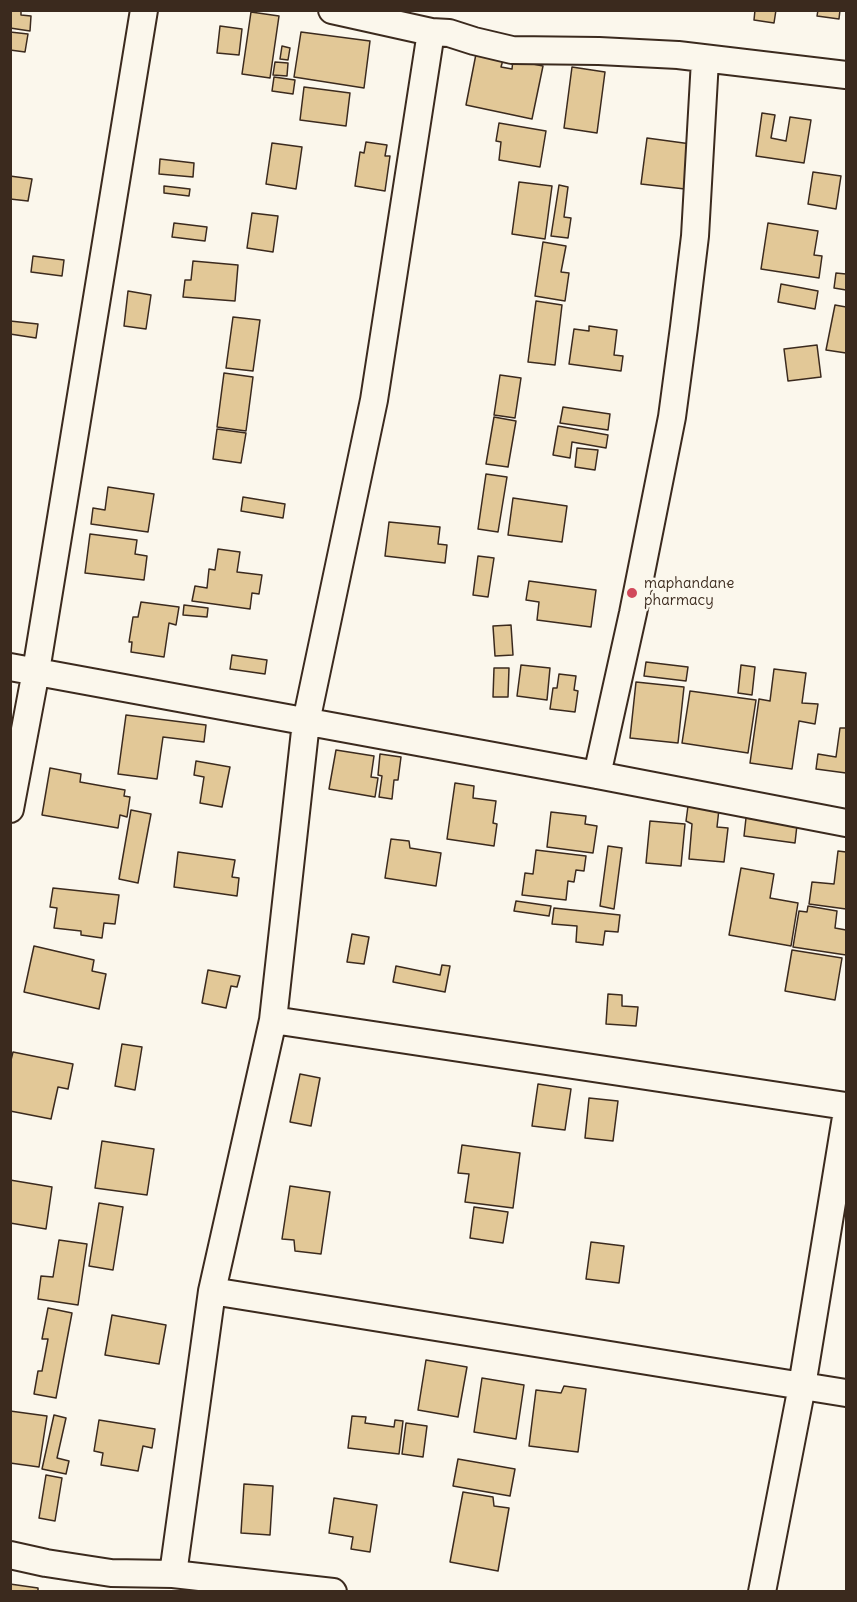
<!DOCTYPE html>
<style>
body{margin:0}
#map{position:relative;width:857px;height:1602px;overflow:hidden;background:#fbf7ec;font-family:Delius,sans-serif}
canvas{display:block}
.frame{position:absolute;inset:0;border:12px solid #3b2a1e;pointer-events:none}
</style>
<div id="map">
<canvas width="857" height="1602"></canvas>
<div class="frame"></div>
</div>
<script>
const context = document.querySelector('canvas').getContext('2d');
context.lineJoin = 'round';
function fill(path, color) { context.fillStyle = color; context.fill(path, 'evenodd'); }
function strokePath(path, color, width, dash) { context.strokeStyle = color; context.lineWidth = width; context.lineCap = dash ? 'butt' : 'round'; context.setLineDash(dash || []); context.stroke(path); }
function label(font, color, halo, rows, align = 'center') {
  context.font = font + ' Delius,sans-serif'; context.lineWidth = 5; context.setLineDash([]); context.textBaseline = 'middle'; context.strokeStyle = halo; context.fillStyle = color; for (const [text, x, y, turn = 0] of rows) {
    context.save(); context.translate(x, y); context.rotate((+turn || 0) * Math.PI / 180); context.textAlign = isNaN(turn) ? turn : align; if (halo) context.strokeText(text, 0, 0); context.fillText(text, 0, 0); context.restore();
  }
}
const building = new Path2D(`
 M10 10H21V15L31 16 30 31 10 28Z
 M755 10H776L774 23 754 20Z
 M818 10H840L839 19 817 16Z
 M251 12 279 16 270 78 242 74Z
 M220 26 242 29 239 55 217 53Z
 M10 32 28 34 25 52 10 50Z
 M301 32 370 41 364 88 294 77Z
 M282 46 290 48 288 60 280 59Z
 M476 54 503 60 501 67 512 69 513 60 543 66 532 119 466 105Z
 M275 62 288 63 287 76 273 75Z
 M572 67 605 72 597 133 564 128Z
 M274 77 295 80 293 94 272 91Z
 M304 87 350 93 346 126 300 120Z
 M762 113 775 115 771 138 786 141 790 117 811 120 804 163 756 156Z
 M499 123 546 131 540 167 499 160 501 142 496 141Z
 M647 138 691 144 685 189 641 184Z
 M366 142 387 145 385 156H390L385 191 355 186 360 152 364 153Z
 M272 143 302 147 296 189 266 184Z
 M160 159 194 163 193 177 159 174Z
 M813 172 841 176 836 209 808 204Z
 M10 176 32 179 28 201 10 199Z
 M519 182 552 186 545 239 512 234Z
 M559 185 568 187 564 217 571 218 568 238 551 236Z
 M164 186 190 189 189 196 164 193Z
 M252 213 278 216 273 252 247 248Z
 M174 223 207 227 205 241 172 237Z
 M768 223 818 231 814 255 822 256 819 278 761 269Z
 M543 242 566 246 561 272 569 273 565 301 535 296Z
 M33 256 64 260 62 276 31 272Z
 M193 261 238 265 235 301 183 297 185 280H191Z
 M836 273 846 274V290L834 288Z
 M781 284 818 291 815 309 778 302Z
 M128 291 151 295 146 329 124 326Z
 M536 301 562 305 555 365 528 362Z
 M835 305 846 307V353L826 350Z
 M233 317 260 320 253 371 226 368Z
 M10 321 38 324 36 338 10 334Z
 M589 326 617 330 614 355 623 356 621 371 569 364 574 329 589 331Z
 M817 345 821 377 788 381 784 349Z
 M224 373 253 377 246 431 217 427Z
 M500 375 521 378 515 418 494 415Z
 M563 407 610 414 608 430 560 423Z
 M494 417 516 421 508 467 486 464Z
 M558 426 608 435 606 448 572 442 570 458 553 455Z
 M217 429 246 433 241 463 213 459Z
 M577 448 598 450 595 470 575 467Z
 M486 474 507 477 498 532 478 529Z
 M108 487 154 494 148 532 91 524 93 508 105 510Z
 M243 497 285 504 283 518 241 511Z
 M513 498 567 506 562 542 508 535Z
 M389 522 440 527 438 544 447 545 445 563 385 556Z
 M90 534 137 540 135 554 147 556 144 580 85 573Z
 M218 549 240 552 237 572 262 575 259 594 252 593 250 609 192 601 195 586 207 588 209 569 215 570Z
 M478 556 494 558 488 597 473 595Z
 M529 581 596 590 591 627 537 620 539 602 526 600Z
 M141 602 179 607 176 625 169 623 164 657 131 652 132 642H129L133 617H138Z
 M184 605 208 608 207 617 183 615Z
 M511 625 513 655 495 656 493 626Z
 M232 655 267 660 265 674 230 669Z
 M646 662 688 667 686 681 644 676Z
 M521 665 550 668 547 700 517 696Z
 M741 665 755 667 752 695 738 693Z
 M494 668H509L508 697H493Z
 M774 669 806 673 802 703 818 704 815 724 799 721 792 769 750 763 759 699 770 701Z
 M559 674 576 676 574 690 578 691 575 712 550 709 553 688H557Z
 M636 682 684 687 678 743 630 738Z
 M690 691 756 700 748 753 682 743Z
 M126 715 206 725 204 742 163 737 157 779 118 774Z
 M840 728H846V773L816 769 818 754 836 757Z
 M336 750 374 756 371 777 378 778 375 797 329 789Z
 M380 754 401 757 398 780H394L392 799 379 797 382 776 378 775Z
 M196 761 230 767 222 807 200 803 204 777 194 775Z
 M50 768 81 774 80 782 125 790 124 796 130 797 127 817 120 815 118 828 42 815Z
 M455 783 474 786 473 798 496 801 493 823 497 824 494 846 447 839Z
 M688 806 719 809 717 827 728 828 724 862 689 859 692 824 686 821Z
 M131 810 151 814 138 883 119 879Z
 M551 812 586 816 585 824 597 826 593 853 547 847Z
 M746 818 797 825 795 843 744 836Z
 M650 821 685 824 681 866 646 863Z
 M391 839 409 841 410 848 441 853 436 886 385 878Z
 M608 846 622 848 614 909 600 906Z
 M536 850 586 856 584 871 576 870 574 882 568 881 566 900 522 895 525 873 533 874Z
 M838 851 846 852V909L809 904 812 882 834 884Z
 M178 852 235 860 232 877 239 878 237 896 174 887Z
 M741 868 774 874 770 898 798 903 791 946 729 935Z
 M53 888 119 895 115 924 104 923 102 938 81 935V931L54 928 57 908 50 907Z
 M516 901 551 906 549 916 514 911Z
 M808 906 837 911 835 928 846 930V955L793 947 799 911 807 912Z
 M554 908 620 915 618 932 605 931 603 945 576 942 577 926 552 924Z
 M352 934 369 937 364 964 347 962Z
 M34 946 94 960 92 971 106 974 99 1009 24 992Z
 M792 950 842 958 835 1000 785 991Z
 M442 965 450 966 445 992 393 982 396 966 440 975Z
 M208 970 240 976 237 987 231 986 226 1008 202 1003Z
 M608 994 622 995V1006L638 1007 636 1026 606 1024Z
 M122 1044 142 1047 135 1090 115 1086Z
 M13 1052 73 1064 68 1089 58 1087 51 1119 10 1111V1064Z
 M300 1074 320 1078 311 1126 290 1122Z
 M538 1084 571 1089 565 1130 532 1126Z
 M589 1098 618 1101 613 1141 585 1138Z
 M102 1141 154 1149 147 1195 95 1188Z
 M462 1145 520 1153 513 1208 465 1202 469 1174 458 1173Z
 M10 1180 52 1187 46 1229 10 1223Z
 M290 1186 330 1192 321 1254 295 1251 294 1240 282 1239Z
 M99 1203 123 1207 113 1270 89 1266Z
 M474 1207 508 1212 503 1243 470 1238Z
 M59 1240 87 1244 78 1305 38 1299 41 1276 53 1277Z
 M591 1242 624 1246 619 1283 586 1279Z
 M48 1308 72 1313 56 1398 34 1394 38 1371H42L48 1339H42Z
 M112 1315 166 1325 159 1364 105 1355Z
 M426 1360 467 1367 458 1417 418 1410Z
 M482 1378 524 1385 516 1439 474 1432Z
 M564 1386 586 1389 578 1452 529 1446 536 1390 561 1393Z
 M10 1411 47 1416 39 1467 10 1463Z
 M54 1415 66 1418 57 1458 69 1461 66 1474 42 1469Z
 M352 1416 366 1417 365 1423 394 1427 395 1420 403 1421 399 1454 348 1448Z
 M99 1420 155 1429 152 1448 143 1446 138 1471 101 1465 103 1453 94 1451Z
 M406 1423 427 1426 423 1457 402 1454Z
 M458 1459 515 1469 510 1496 453 1486Z
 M46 1475 62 1478 55 1521 39 1518Z
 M244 1484 273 1486 270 1535 241 1533Z
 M463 1492 493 1497 494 1506 509 1508 498 1571 450 1562Z
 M334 1498 377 1505 370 1552 351 1549 353 1537 329 1533Z
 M10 1584 38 1588V1592H10Z`);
fill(building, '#e2c897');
strokePath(building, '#3b2a1e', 1.5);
const minor = new Path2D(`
 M332 10 431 32 449 33 474 41 512 50 599 51 678 55 846 75
 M10 667 597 775 846 823
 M597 775 633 613 672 417 684 327 695 236 705 60
 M10 809 36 671 144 10
 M273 1020 846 1106
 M212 1291 846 1393
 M10 1555 46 1563 111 1573 173 1574 333 1592
 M173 1574 212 1291 273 1020 306 722 374 400 431 32
 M762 1592 802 1386 846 1117`);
strokePath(minor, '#3b2a1e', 30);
strokePath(minor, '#fbf7ec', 26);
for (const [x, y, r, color] of [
 [632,593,6,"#d1495b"]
]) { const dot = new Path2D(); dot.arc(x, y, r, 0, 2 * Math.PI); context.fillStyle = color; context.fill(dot); strokePath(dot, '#fbf7ec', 2); }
label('15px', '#3b2a1e', '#fbf7ec', [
 ["maphandane",644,584],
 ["pharmacy",644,601]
], 'left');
</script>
